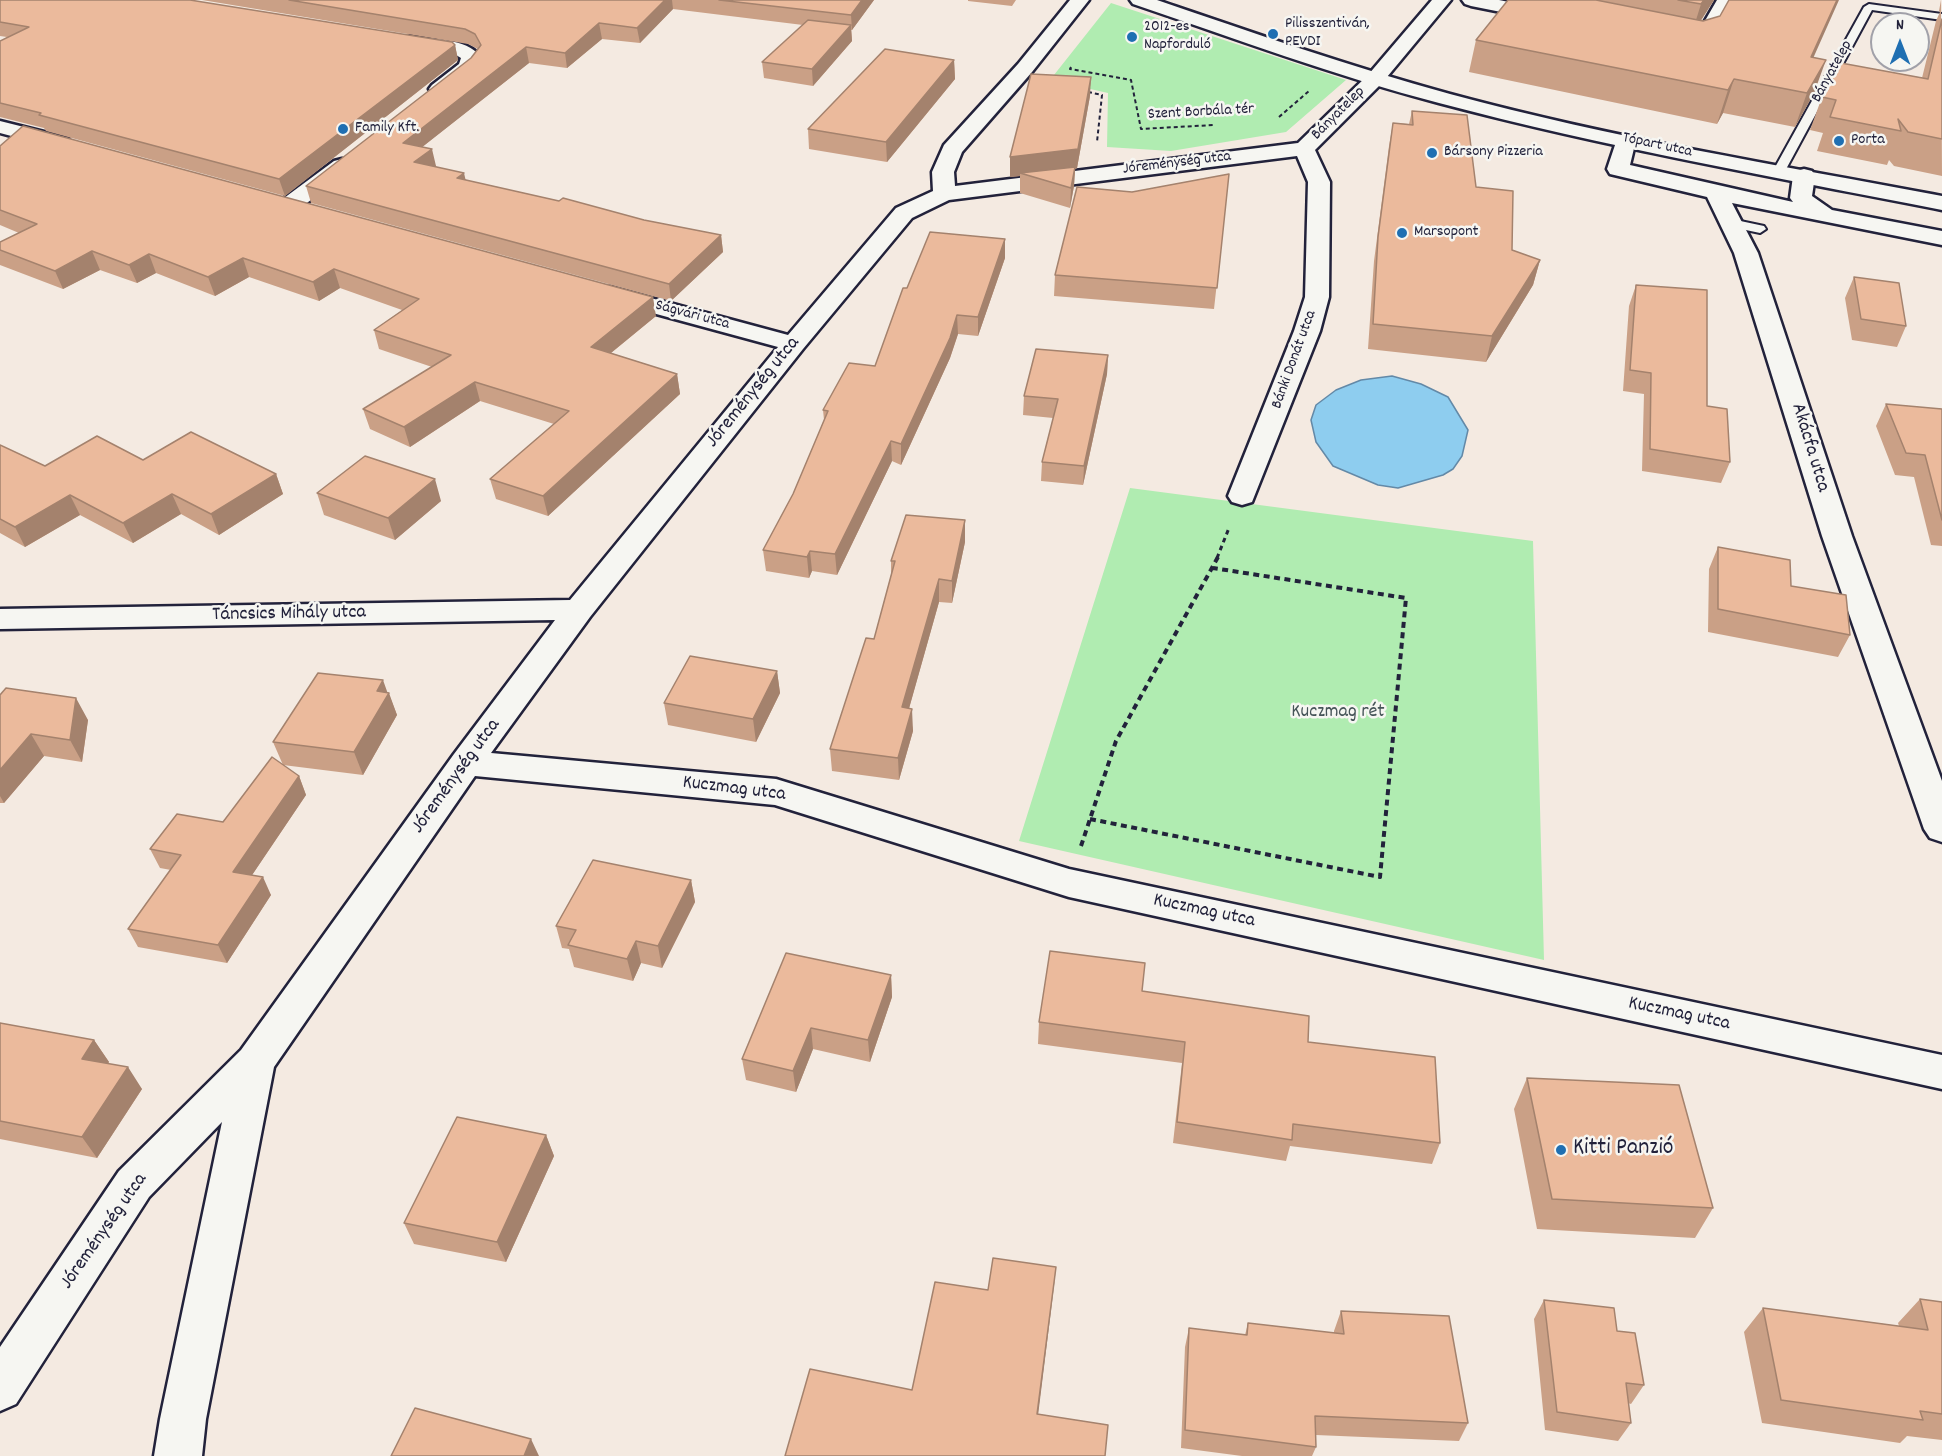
<!DOCTYPE html>
<meta charset="utf-8">
<style>
body{margin:0}
#map{position:relative;width:1942px;height:1456px;overflow:hidden;background:#f4eae1;font-family:Dekko,sans-serif}
canvas{display:block}
.north{position:absolute;left:1870px;top:12px;width:60px;height:60px;box-sizing:border-box;background:#f6f6f2;border:2px solid #a1a1a9;border-radius:50%;rotate:0deg;font-size:16px;font-weight:700;line-height:24px;text-align:center;color:#22223b}
.north::after{content:'';display:block;margin:auto;width:21px;height:27px;background:#1f6fb2;clip-path:polygon(50% 0,100% 100%,50% 72%,0 100%)}
</style>
<div id="map">
<canvas width="1942" height="1456"></canvas>
<div class="north">N</div>
</div>
<script>
const context = document.querySelector('canvas').getContext('2d');
context.lineJoin = 'round';
function fill(path, color) { context.fillStyle = color; context.fill(path, 'evenodd'); }
function strokePath(path, color, width, dash) { context.strokeStyle = color; context.lineWidth = width; context.lineCap = dash ? 'butt' : 'round'; context.setLineDash(dash || []); context.stroke(path); }
function label(font, color, halo, rows, align = 'center') {
  context.font = font + ' Dekko,sans-serif'; context.lineWidth = 5; context.setLineDash([]); context.textBaseline = 'middle'; context.strokeStyle = halo; context.fillStyle = color; for (const [text, x, y, turn = 0] of rows) {
    context.save(); context.translate(x, y); context.rotate((+turn || 0) * Math.PI / 180); context.textAlign = isNaN(turn) ? turn : align; if (halo) context.strokeText(text, 0, 0); context.fillText(text, 0, 0); context.restore();
  }
}
fill(new Path2D(`
 M1111 3 1346 80 1286 132 1171 151 1107 147 1108 93 1050 80Z
 M1130 488 1533 541 1544 960 1019 841Z`), '#b0ecb1');
const water = new Path2D(`
 M1392 376 1421 384 1448 397 1468 430 1462 456 1453 469 1443 475 1398 488 1378 485 1333 466 1316 442 1311 420 1316 405 1336 390 1361 380Z`);
fill(water, '#8ecdef');
strokePath(water, '#6389a7', 1.5);
const service = new Path2D(`
 M1869 4 1942 14V20L1872 10 1785 171 1783 174H1775L1773 171 1864 7Z
 M1731 219 1764 226 1766 229 1760 233 1727 226 1725 223Z`);
const minor = new Path2D(`
 M1070 0H1089L1032 72 962 152 954 172 955 186 1298 143 1368 75 1432 0H1451L1382 83 1315 150 1330 182 1329 297 1320 331 1252 502 1242 505 1232 502 1228 496 1294 331 1305 297 1308 182 1297 156 949 200 912 218 803 349 590 617 491 753 776 779 1069 869 1942 1055V1089L1069 897 775 805 475 776 274 1067 206 1419 202 1456H154L160 1419 222 1122 149 1197 16 1404 0 1411V1347L119 1171 241 1050 454 754 555 620 0 629V609L570 600 778 347 601 299 598 294 601 289 610 287 788 335 896 208 933 191 932 172 944 145 1018 64Z
 M1462 0H1499L1553 11 1555 15 1553 19 1546 21 1471 6 1465 4Z
 M1717 0H1735L1708 47 1687 50 1680 48 1677 44 1680 40 1695 38Z
 M412 36C433 40 474 38 482 61 472 75 450 98 432 93L429 89 432 85 459 64 461 58 456 55 405 46 402 42 405 38Z
 M0 121 68 138 71 143 68 148 60 149 0 133Z
 M1625 134 1632 136 1636 140 1630 165 1793 202 1790 198 1793 176 1796 171 1804 169 1812 171 1815 176 1812 196 1832 210 1942 231V245L1732 203 1758 253 1852 536 1942 781V842L1930 838 1924 829 1822 536 1734 253 1707 197 1610 174 1607 169 1618 136Z
 M342 159 350 161 353 166 350 171 296 211 288 213 280 211 277 206 280 201 334 161Z`);
const secondary = new Path2D(`
 M1130 0H1157C1254 33 1351 67 1450 94 1612 138 1778 165 1942 196V210C1774 177 1605 147 1439 103 1335 76 1234 38 1133 4Z`);
strokePath(service, '#22223b', 4);
strokePath(minor, '#22223b', 5);
strokePath(secondary, '#22223b', 5);
strokePath(new Path2D(`
 M1071 67 1070 69 1131 80 1141 129 1213 125
 M1088 92 1102 95 1097 142
 M1279 117 1309 91`), '#22223b', 2, [4, 3]);
strokePath(new Path2D(`
 M1217 558 1229 528`), '#22223b', 3, [4.5, 4]);
strokePath(new Path2D(`
 M1090 819 1380 877 1406 598 1213 568
 M1081 846 1116 741 1218 557`), '#22223b', 4, [6, 4.5]);
fill(service, '#f6f6f2');
fill(minor, '#f6f6f2');
fill(secondary, '#f6f6f2');
fill(new Path2D(`
 M0 0 455 45 458 60 285 196 46 131 44 128 0 117V41L7 37 0 36Z
 M202 0H874L852 30H851L852 41 813 86 764 78 762 62 803 25 673 9 640 43 602 39 567 68 529 63 422 147 436 166H435L466 180 644 220 721 235 723 252 671 301 311 203 306 186 471 58 478 49 468 44Z
 M968 0H1016L1012 6 968 1Z
 M1508 0H1714L1701 20 1813 58 1814 93 1795 127 1723 113 1717 124 1469 72 1476 40Z
 M1941 0 1942 176 1894 166 1889 160 1887 165 1817 151 1823 133 1810 130 1822 97 1922 78 1936 21 1940 12 1939 11Z
 M954 60 955 79 887 162 809 149 808 129Z
 M1090 96 1077 168 1075 169 1074 186 1070 208 1020 193V176L1010 177V157Z
 M1412 111 1476 187 1512 250 1540 260 1533 285 1486 362 1368 349 1374 261 1389 146 1393 123 1409 124Z
 M0 146 656 316 611 353 677 374 680 394 548 516 496 499 490 479 554 424 480 401 410 447 370 429 363 409 432 367 379 349 374 330 402 310 340 288 319 301 249 277 215 296 156 273 137 283 100 270 63 289 0 265V242L19 233 0 225Z
 M1229 174 1214 309 1054 296 1055 275 1132 192Z
 M1005 239V258L978 336 958 334 950 358 901 465 892 461 837 575 812 571 809 578 766 571 763 550 793 494 824 420 823 410 875 366 907 288Z
 M1854 277 1906 326 1897 347 1852 340 1845 298Z
 M1636 285 1707 406 1730 462 1721 483 1642 471 1644 394 1623 391 1629 306Z
 M1108 355 1107 374 1083 485 1041 481 1042 462 1053 418 1023 415 1024 396Z
 M1886 404 1942 409V546L1931 545 1914 477 1895 475 1876 426Z
 M0 445 45 466 143 460 276 474 283 494 219 535 181 514 133 543 80 515 25 547 0 533Z
 M317 493 441 501 395 540 324 515Z
 M965 520V542L952 603 939 602 909 708 913 731 899 780 832 771 830 749 874 639 891 575V561Z
 M1718 547 1791 586 1850 635 1838 657 1708 632 1709 569Z
 M777 671 780 693 756 742 668 725 664 703Z
 M388 692 397 715 363 775 283 765 273 742Z
 M0 695 88 720 82 762 44 756 4 803H0Z
 M299 776 306 795 252 875 271 895 227 963 138 947 128 929 171 870 160 868 150 849 223 822Z
 M691 880 695 902 662 968 641 963 633 981 574 967 569 949 562 948 556 926Z
 M891 975 892 997 870 1062 813 1049 796 1092 746 1080 742 1059Z
 M1142 991 1440 1143 1432 1164 1290 1146 1286 1161 1173 1143 1182 1063 1038 1044 1039 1022Z
 M0 1023 94 1040 109 1062 108 1063 142 1089 97 1158 0 1139Z
 M1527 1078 1713 1208 1695 1238 1537 1229 1514 1109Z
 M546 1135 554 1156 506 1262 414 1244 404 1223Z
 M1920 1299 1942 1302V1440L1907 1436 1900 1443 1762 1423 1744 1332 1763 1308 1899 1326 1898 1323Z
 M1544 1300 1617 1331 1644 1385 1631 1404 1628 1403 1631 1423 1618 1441 1545 1430 1534 1319Z
 M1341 1311 1468 1423 1459 1441 1316 1435V1447L1312 1456H1242L1181 1448 1185 1347 1189 1328 1245 1335 1248 1323 1334 1333V1331Z`), '#caa086');
fill(new Path2D(`
 M665 0H672L673 9 640 43 637 28Z
 M862 0H874L852 30 851 15Z
 M1704 0H1714L1691 36 1701 4Z
 M1837 0H1839L1799 90 1811 57Z
 M599 23 602 39 567 68 565 53Z
 M851 25 852 41 813 86 812 69Z
 M455 45 458 60 285 196 279 179Z
 M526 47 529 63 407 159 403 143Z
 M954 60 955 79 887 162 886 142Z
 M1826 60 1814 93 1795 127 1807 93Z
 M1091 77 1090 96 1077 168 1075 169 1074 186 1070 208 1071 188 1020 173V176L1010 177V157Z
 M1734 79 1723 113 1717 124 1728 90Z
 M432 149 436 166 418 178 414 162Z
 M464 173 468 190 457 178Z
 M721 235 723 252 671 301 669 284Z
 M1005 239V258L978 336V317Z
 M92 251 100 270 63 289 55 271Z
 M149 254 156 273 137 283 129 265Z
 M243 258 249 277 215 296 208 277Z
 M1540 260 1533 285 1486 362 1492 336Z
 M334 269 340 288 319 301 313 282Z
 M653 297 656 316 595 366 591 347Z
 M957 315 958 334 950 358 901 465V444Z
 M1108 355 1107 374 1083 485 1084 466Z
 M677 374 680 394 548 516 543 496Z
 M475 382 480 401 410 447 404 427Z
 M891 441 892 461 837 575 835 554Z
 M276 474 283 494 219 535 211 514Z
 M435 479 441 501 395 540 388 518Z
 M172 494 181 514 133 543 123 523Z
 M70 495 80 515 25 547 15 527Z
 M965 520V542L952 603V581Z
 M810 551 812 571 809 578 807 557Z
 M939 579V602L903 730 902 707Z
 M777 671 780 693 756 742 753 719Z
 M383 680 388 694 389 693 397 715 363 775 354 752 377 691Z
 M76 698 88 720 82 762 70 740Z
 M912 709 913 731 899 780 898 758Z
 M31 734 44 756 4 803 0 796V770Z
 M299 776 306 795 242 890 233 872Z
 M263 877 271 895 227 963 218 945Z
 M691 880 695 902 662 968 658 946Z
 M636 941 641 963 633 981 627 959Z
 M891 975 892 997 870 1062 868 1040Z
 M811 1028 813 1049 796 1092 793 1071Z
 M94 1040 109 1062 97 1080 82 1059Z
 M128 1067 142 1089 97 1158 82 1137Z
 M546 1135 554 1156 506 1262 497 1242Z
 M1056 1267 1054 1286 1036 1432 1037 1414Z
 M531 1439 539 1456H524Z`), '#a4826d');
const building = new Path2D(`
 M0 0H190L452 42 455 45 279 179 39 115 41 113 0 103V41L29 27 0 22Z
 M289 0H665L637 28 599 23 565 53 526 47 403 143 432 149 414 162 464 173 457 178 559 201 563 198 644 220 721 235 669 284 306 186 471 58 481 45 475 34 465 29Z
 M719 0H862L851 15Z
 M1508 0H1596L1703 21 1720 16 1729 0H1837L1811 57 1826 60 1807 93 1734 79 1728 90 1476 40Z
 M1678 0H1704L1701 4Z
 M1942 19V139L1908 132 1898 119 1901 131 1830 117 1836 100 1822 97 1841 63 1928 79Z
 M808 20 851 25 812 69 762 62Z
 M885 49 954 60 886 142 808 129Z
 M1031 74 1091 77 1078 149 1010 157Z
 M1412 111 1467 115 1476 187 1513 191 1512 250 1540 260 1492 336 1373 324 1378 237 1393 123 1413 125Z
 M23 126 653 297 591 347 677 374 543 496 490 479 569 411 475 382 404 427 363 409 451 355 374 330 419 299 334 269 313 282 243 258 208 277 149 254 129 265 92 251 55 271 0 250V242L37 224 0 210V146Z
 M1075 167 1071 188 1020 173Z
 M1229 174 1217 288 1055 275 1077 187 1132 192Z
 M930 232 1005 239 978 317 957 315 950 338 901 444 891 441 835 554 810 551 807 557 763 550 793 494 828 411 823 410 849 363 875 366 903 288H907Z
 M1854 277 1899 283 1906 326 1861 319Z
 M1636 285 1707 290V406L1727 409 1730 462 1650 449 1651 373 1630 370Z
 M1036 349 1108 355 1084 466 1042 462 1058 399 1024 396Z
 M1886 404 1942 409V520L1925 455 1906 453Z
 M191 432 276 474 211 514 172 494 123 523 70 495 15 527 0 519V445L45 466 97 436 143 460Z
 M365 456 435 479 388 518 317 493Z
 M906 515 965 520 952 581 939 579 902 707 912 709 898 758 830 749 866 638 874 639 895 561H891Z
 M1718 547 1790 560 1791 586 1846 595 1850 635 1718 609Z
 M690 656 777 671 753 719 664 703Z
 M318 673 383 680 377 691 389 693 354 752 273 742Z
 M6 688 76 698 70 740 31 734 0 770V695Z
 M272 757 299 776 233 872 263 877 218 945 128 929 181 855 150 849 177 814 223 822Z
 M593 860 691 880 658 946 636 941 627 959 568 945 576 930 556 926Z
 M1050 951 1145 963 1142 991 1309 1016 1308 1042 1435 1057 1440 1143 1293 1124 1292 1140 1177 1122 1185 1042 1039 1022Z
 M786 953 891 975 868 1040 811 1028 793 1071 742 1059Z
 M0 1023 94 1040 82 1059 128 1067 82 1137 0 1121Z
 M1527 1078 1679 1085 1713 1208 1552 1199Z
 M457 1117 546 1135 497 1242 404 1223Z
 M993 1258 1056 1267 1037 1414 1108 1425 1105 1456H785L810 1369 912 1390 935 1282 988 1290Z
 M1920 1299 1942 1302V1414L1920 1411 1923 1420 1781 1400 1763 1308 1928 1330Z
 M1544 1300 1614 1308 1617 1331 1635 1333 1644 1385 1626 1383 1631 1423 1557 1412Z
 M1341 1311 1449 1316 1468 1423 1315 1416 1316 1447 1185 1430 1189 1328 1247 1335 1248 1323 1344 1334Z
 M415 1408 531 1439 524 1456H391Z`);
fill(building, '#ebba9c');
strokePath(building, '#a4826d', 1.5);
for (const [x, y, r, color] of [
 [1273,34,6,"#1f6fb2"],
 [1132,37,6,"#1f6fb2"],
 [343,129,6,"#1f6fb2"],
 [1839,141,6,"#1f6fb2"],
 [1432,153,6,"#1f6fb2"],
 [1402,233,6,"#1f6fb2"],
 [1561,1150,6,"#1f6fb2"]
]) { const dot = new Path2D(); dot.arc(x, y, r, 0, 2 * Math.PI); context.fillStyle = color; context.fill(dot); strokePath(dot, '#f6f6f2', 2); }
label('16px', '#22223b', '#f6f6f2', [
 ["Pilisszentiván,",1285,25],
 ["PEVDI",1285,43],
 ["2012-es",1144,28],
 ["Napforduló",1144,46],
 ["Family Kft.",355,129],
 ["Porta",1851,141],
 ["Bársony Pizzeria",1444,153],
 ["Marsopont",1414,233]
], 'left');
label('16px', '#22223b', '#f6f6f2', [
 ["Bányatelep",1833,72,-61],
 ["Szent Borbála tér",1201,113,-3],
 ["Bányatelep",1339,114,-45],
 ["Tópart utca",1657,146,12],
 ["Jóreménység utca",1177,164,-7],
 ["Ságvári utca",692,316,15],
 ["Bánki Donát utca",1295,360,-70]
]);
label('20px', '#22223b', '#f6f6f2', [
 ["Jóreménység utca",754,393,-51],
 ["Akácfa utca",1809,448,73],
 ["Táncsics Mihály utca",289,615,-1],
 ["Jóreménység utca",457,777,-54],
 ["Kuczmag utca",734,790,7],
 ["Kuczmag utca",1204,912,12],
 ["Kuczmag utca",1679,1015,12],
 ["Jóreménység utca",105,1232,-55]
]);
label('20px', '#465458', '#f6f6f2', [
 ["Kuczmag rét",1338,713]
]);
label('24px', '#22223b', '#f6f6f2', [
 ["Kitti Panzió",1573,1150]
], 'left');
</script>
